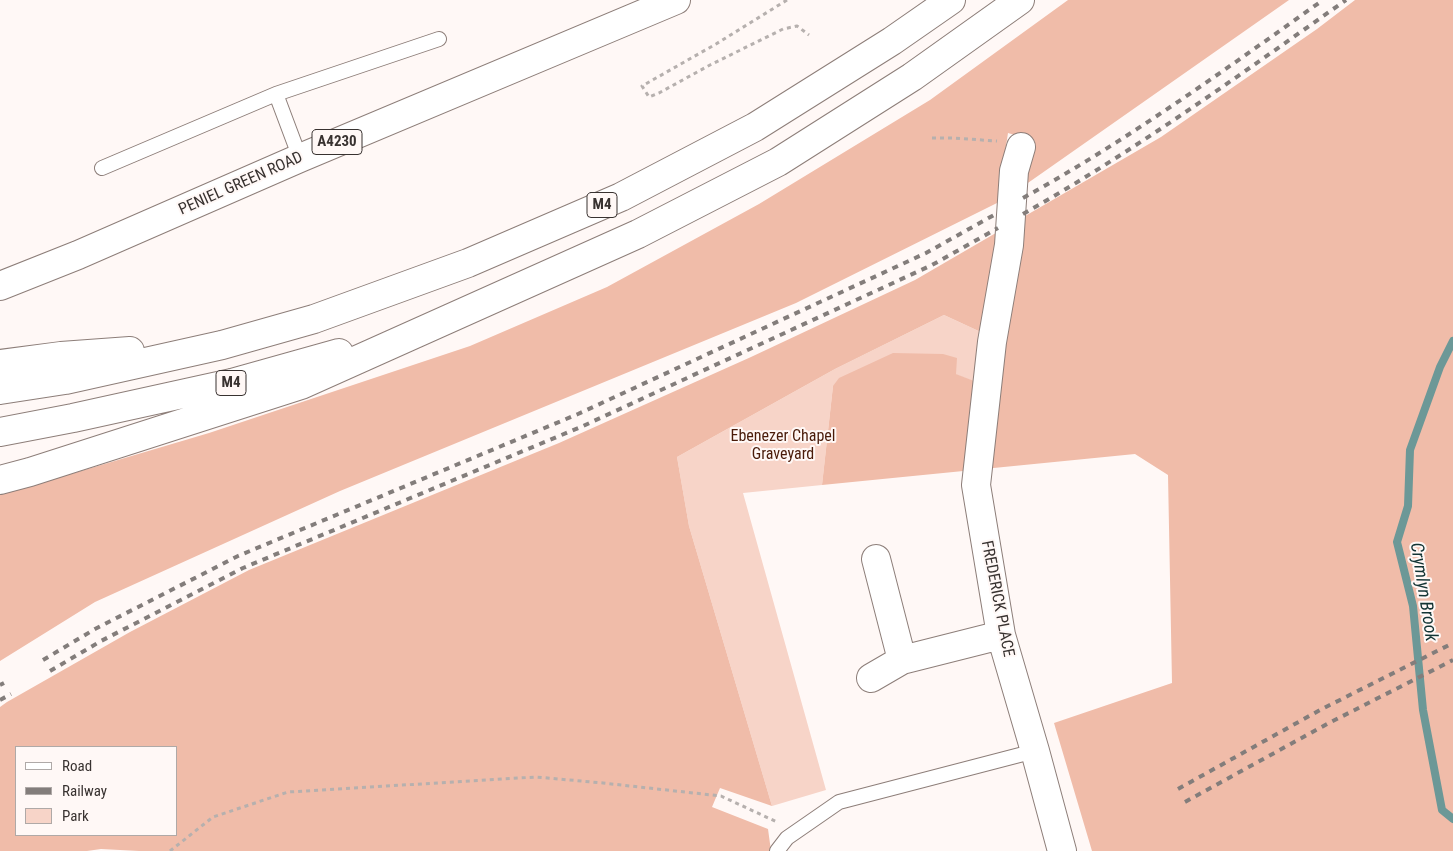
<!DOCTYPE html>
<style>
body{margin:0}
#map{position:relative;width:1453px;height:851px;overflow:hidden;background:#fff8f6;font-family:"Roboto Condensed",sans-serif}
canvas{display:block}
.legend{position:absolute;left:15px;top:746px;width:162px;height:90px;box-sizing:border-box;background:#fff8f6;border:1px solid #afa9a7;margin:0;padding:6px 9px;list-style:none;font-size:15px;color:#383230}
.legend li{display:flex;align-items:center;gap:10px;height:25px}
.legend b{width:25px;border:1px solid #afa9a7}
</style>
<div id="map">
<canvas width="1453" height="851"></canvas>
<ul class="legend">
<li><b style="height:6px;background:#fff"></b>Road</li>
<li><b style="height:6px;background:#837d7b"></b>Railway</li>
<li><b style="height:14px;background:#f7d4c8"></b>Park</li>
</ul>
</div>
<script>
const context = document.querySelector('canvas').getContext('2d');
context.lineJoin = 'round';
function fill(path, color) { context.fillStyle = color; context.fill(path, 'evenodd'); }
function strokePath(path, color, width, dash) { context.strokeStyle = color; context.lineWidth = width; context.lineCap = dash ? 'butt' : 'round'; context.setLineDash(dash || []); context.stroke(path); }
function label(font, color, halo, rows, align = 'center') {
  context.font = font + ' "Roboto Condensed",sans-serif'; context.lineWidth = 4; context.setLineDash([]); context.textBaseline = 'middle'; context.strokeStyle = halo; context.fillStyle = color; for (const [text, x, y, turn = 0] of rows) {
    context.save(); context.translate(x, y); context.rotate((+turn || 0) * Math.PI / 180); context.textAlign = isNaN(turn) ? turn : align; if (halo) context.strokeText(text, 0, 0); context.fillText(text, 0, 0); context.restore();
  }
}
fill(new Path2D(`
 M944 315 985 334 975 382 955 374 833 386 822 485 743 493 826 790 772 806 689 526 677 457 835 369Z`), '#f7d4c8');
fill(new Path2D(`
 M1068 0H1289L1025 185 1035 141 1008 133 997 203 796 303 340 491 95 602 0 661V495L209 433 470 346 607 287 759 204 930 100Z
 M1355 0H1453V851H1092L1054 723 1172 683 1168 475 1135 454 822 485 833 386 839 378 893 353 943 354 957 358 956 374 974 381 985 334 944 315 835 369 677 457 689 526 772 806 720 788 712 807 768 829 771 851H139L101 849 87 851H0V707L7 702 130 632 249 570 559 443 751 357 915 280 1161 137 1317 29ZM16 747H176V835H16Z`), '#f0bca9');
strokePath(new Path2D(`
 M1453 341 1440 367 1410 450 1408 506 1397 542 1413 606 1423 710 1442 810 1453 819`), '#6c9897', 8);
const service = new Path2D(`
 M276 94 300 158
 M102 168 276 94 439 39
 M777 851 787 838 839 802 1035 751`);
const minor = new Path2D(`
 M1021 147 1014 171 1009 245 992 342 976 485 1001 635 1035 751 1062 851
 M876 559 902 660
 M871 678 902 660 1001 635`);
const primary = new Path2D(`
 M0 286 78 255 300 158 676 0`);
const motorway = new Path2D(`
 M0 364 61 356 130 351
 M0 390 65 380 222 345 314 319 468 263 621 197 755 127 892 41 951 0
 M0 432 73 418 232 383 339 353
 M0 480 30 472 301 385 638 234 778 162 912 77 1020 0`);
strokePath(service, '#8d7e79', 16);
strokePath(minor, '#8d7e79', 30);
strokePath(primary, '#8d7e79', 30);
strokePath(motorway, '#8d7e79', 30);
strokePath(new Path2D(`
 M787 0 716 44 642 86 649 97 659 93 710 65 783 29 797 26 809 35
 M932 138H952L997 141
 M170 851 213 817 288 792 536 777 603 783 721 796 777 822`), '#b6b0ae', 3, [4, 4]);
strokePath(service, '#fff', 14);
strokePath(minor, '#fff', 28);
strokePath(primary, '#fff', 28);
strokePath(motorway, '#fff', 28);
strokePath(new Path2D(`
 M1023 198C1128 140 1226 69 1323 0
 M1023 214C1136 150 1241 74 1346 0
 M43 660 95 629 238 556 578 414 926 253 994 215
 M50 671 101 641 243 568 583 426 932 265 998 228
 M0 685 4 683
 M0 700 11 694
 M1178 789 1320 710 1453 643
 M1185 802 1327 724 1453 660`), '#837d7b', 4, [6, 6]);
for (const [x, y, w] of [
 [337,142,50],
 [602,205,30],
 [231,383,30]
]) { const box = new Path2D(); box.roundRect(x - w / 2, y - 12.5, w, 25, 4); context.fillStyle = '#fff8f6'; context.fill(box); strokePath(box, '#383230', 1); }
label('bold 15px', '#383230', null, [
 ["A4230",337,142],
 ["M4",602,205],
 ["M4",231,383]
]);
label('16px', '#383230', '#fff8f6', [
 ["PENIEL GREEN ROAD",241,184,-24],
 ["FREDERICK PLACE",997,599,79]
]);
label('16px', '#4a1b09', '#fff8f6', [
 ["Ebenezer Chapel",783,437],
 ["Graveyard",783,455]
]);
label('italic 18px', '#133434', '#fff8f6', [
 ["Crymlyn Brook",1423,592,81]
]);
</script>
